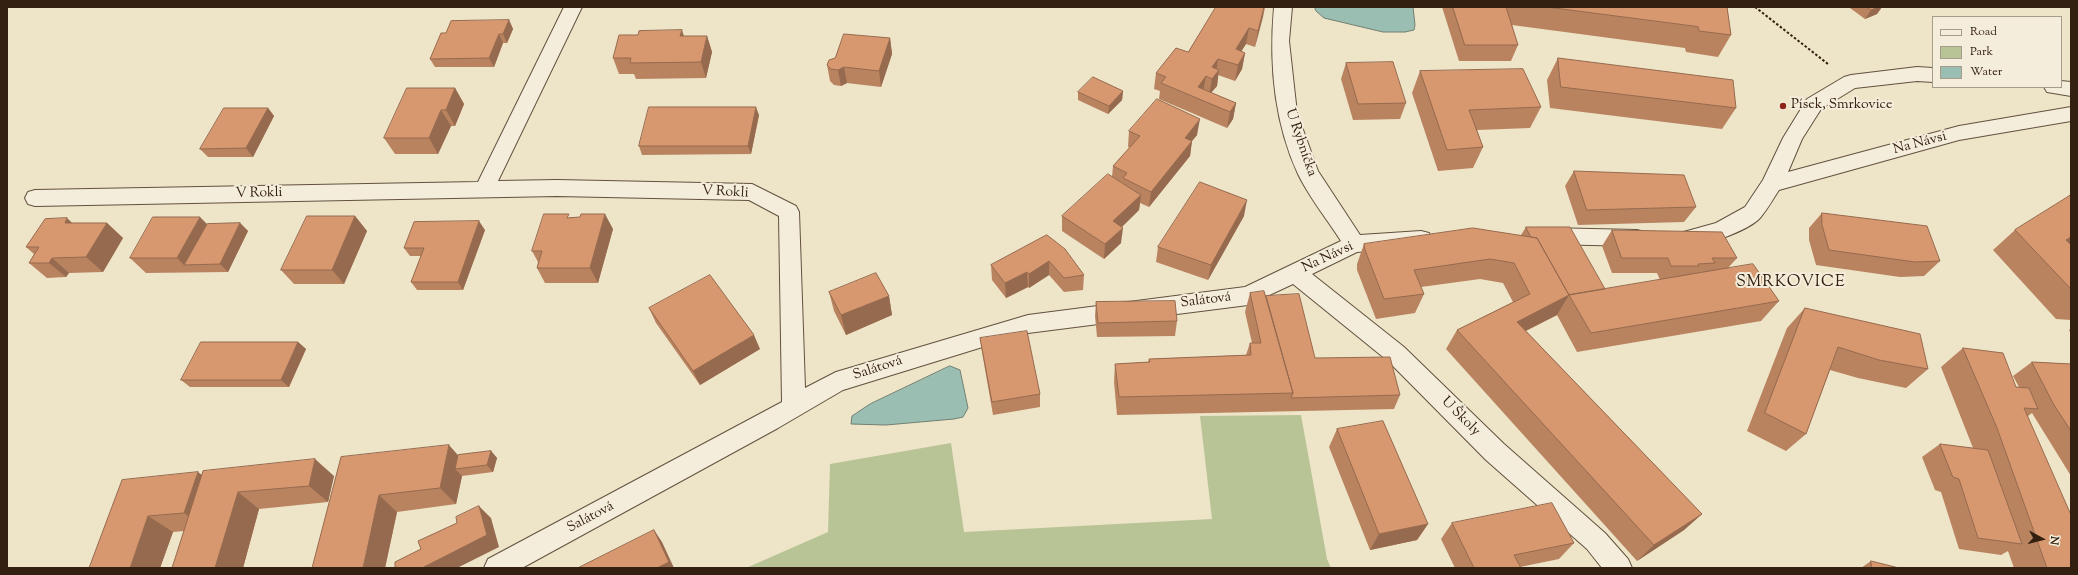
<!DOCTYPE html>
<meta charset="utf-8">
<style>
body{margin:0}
#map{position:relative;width:2078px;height:575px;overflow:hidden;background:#eee4c8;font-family:"Sorts Mill Goudy",serif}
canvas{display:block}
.frame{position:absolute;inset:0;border:8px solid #342010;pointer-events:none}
.legend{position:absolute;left:1932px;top:16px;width:130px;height:72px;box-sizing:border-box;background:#f4eddb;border:1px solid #a79b8a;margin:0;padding:5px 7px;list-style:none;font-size:12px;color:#342010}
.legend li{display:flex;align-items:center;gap:8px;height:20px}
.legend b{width:20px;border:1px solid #a79b8a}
.north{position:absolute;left:2022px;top:519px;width:40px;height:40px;-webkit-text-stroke:3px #f4eddb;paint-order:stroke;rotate:97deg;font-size:11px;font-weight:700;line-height:16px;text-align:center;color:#342010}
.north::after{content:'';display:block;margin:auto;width:14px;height:18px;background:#342010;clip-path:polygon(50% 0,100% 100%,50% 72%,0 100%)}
</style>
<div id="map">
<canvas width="2078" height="575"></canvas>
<div class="frame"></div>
<ul class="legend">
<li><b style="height:5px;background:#f4eddb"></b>Road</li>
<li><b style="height:11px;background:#b9c496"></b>Park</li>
<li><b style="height:11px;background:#9abfb2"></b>Water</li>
</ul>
<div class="north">N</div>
</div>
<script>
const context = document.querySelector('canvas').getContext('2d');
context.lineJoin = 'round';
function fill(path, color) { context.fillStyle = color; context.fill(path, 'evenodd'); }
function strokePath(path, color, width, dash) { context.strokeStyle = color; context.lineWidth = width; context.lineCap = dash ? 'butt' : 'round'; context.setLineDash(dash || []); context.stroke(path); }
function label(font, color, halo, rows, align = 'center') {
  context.font = font + ' "Sorts Mill Goudy",serif'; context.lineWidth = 4; context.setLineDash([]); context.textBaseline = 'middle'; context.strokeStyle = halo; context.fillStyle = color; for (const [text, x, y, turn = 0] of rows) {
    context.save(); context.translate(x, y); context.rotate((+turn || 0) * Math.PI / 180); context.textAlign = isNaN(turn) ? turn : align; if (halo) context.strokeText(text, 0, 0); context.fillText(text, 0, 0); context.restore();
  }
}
fill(new Path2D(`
 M1301 415 1327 559 1331 568H746L828 532 830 464 951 443 964 532 1212 519 1200 416Z`), '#b9c496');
const water = new Path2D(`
 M1315 7H1413L1415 25 1414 30 1405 32H1383L1324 18 1316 11Z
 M950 366 960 370 968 408 963 417 954 419 886 425 851 424 852 416 870 404Z`);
fill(water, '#9abfb2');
strokePath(water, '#717f71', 1);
const minor = new Path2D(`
 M564 7H582L498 181 557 180 752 184 796 206 799 212 805 388 836 372 1028 315 1245 287 1341 241C1327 219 1309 197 1298 174 1274 122 1269 63 1274 7H1292L1289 41 1297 113 1318 171 1360 235 1421 231 1429 233 1432 239 1429 245 1421 247 1357 252 1312 274 1404 347 1504 444 1605 533 1628 559 1632 568H1602L1587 549 1486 460 1388 361 1293 284 1248 305 1028 333 843 390 778 428 522 568H484L488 559 782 402 779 216 749 200 557 196 35 206 28 204 25 198 28 192 35 190 478 182Z
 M1917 67 1933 68V82L1917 81 1855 88 1821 109 1802 139 1788 172 1959 126 2071 107V121L1959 140 1779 190C1773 199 1767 210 1760 218 1748 231 1697 250 1680 245L1677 239 1680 233 1716 223 1745 207 1763 180 1783 138 1807 99 1844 77 1851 75Z
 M2061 81 2071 82V96L2047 92 2044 87H2061Z
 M1546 228 1637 230 1645 232 1648 238 1645 244 1637 246 1546 244 1538 242 1535 236 1538 230Z`);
strokePath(minor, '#62513e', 2);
strokePath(new Path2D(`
 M1755 7 1828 64`), '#342010', 2, [2.5, 2]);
fill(minor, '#f4eddb');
fill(new Path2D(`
 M647 7H688L647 8Z
 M1265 7 1255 47 1246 44 1241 51 1245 53 1242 69 1235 81 1218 75 1217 86 1211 93 1236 103 1233 119 1227 128 1159 99 1160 91 1154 89 1156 73 1188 52Z
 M1442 7H1727L1731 35 1718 57 1686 52 1685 48 1512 25 1518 45 1511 61H1459Z
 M1851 7H1882L1877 14 1865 19 1850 8Z
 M509 20 513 29 507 43H503L494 67H435L430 59 446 33Z
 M684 36H707L712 52 706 78 636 79 634 74H619L613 58Z
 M890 38 892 54 881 87 847 83 841 86 834 85 830 81 827 65Z
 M1558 58 1736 108 1722 129 1550 108 1547 80Z
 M1346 63 1406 103 1400 119 1353 120 1341 79Z
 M1420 71 1541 107 1530 128 1477 130 1483 147 1473 168 1438 171 1412 93Z
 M455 88 464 104 455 126H451L438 154H395L384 138Z
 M1123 91 1122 100 1108 114 1078 100V92Z
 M268 108 274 116 253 157H208L200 149Z
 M759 115 751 154 642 155 639 146Z
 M1129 131 1197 135 1192 141 1190 156 1149 207 1140 203 1139 210 1121 227V243L1104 259 1062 231V216L1112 177 1113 166 1130 148 1128 147Z
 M1574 171 1696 207 1684 222 1578 225 1565 186Z
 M2071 195V243L2070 244 2071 246V320L2056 319 1993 250 2015 230Z
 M1822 213 1940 261 1924 276 1900 277 1816 265 1809 240V228Z
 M355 216 367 231 344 284H294L281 270Z
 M1244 216 1208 280 1156 262 1158 247Z
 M571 217 613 229 598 283H545L537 268 538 262 532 251Z
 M72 223H107L123 238 103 272 69 273 66 277 47 278 29 263 34 254 26 247Z
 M240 223 248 231 228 272 146 273 130 258 207 224Z
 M1526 227 1605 289 1660 280 1657 273H1612L1602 246 1612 230 1737 258 1728 268 1779 301 1761 321 1577 352 1557 315 1526 331 1702 514 1684 530 1637 561 1446 349 1457 330 1513 302 1503 283 1480 279 1421 287 1424 294 1415 313 1376 319 1357 270V264L1364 244 1521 235Z
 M485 230 463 290H417L411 282 421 256H410L404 248Z
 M1047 235 1084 275 1083 290 1064 292 1049 275 1029 288 1028 287 1006 298 992 280 991 265Z
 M829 292 889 296 892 315 846 335 834 311Z
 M1250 293 1266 296 1315 358 1400 395 1394 409 1117 415 1114 382 1115 364 1148 362 1149 359 1246 355 1250 343H1252L1245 312Z
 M1096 302 1177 321 1175 336 1097 337 1095 316Z
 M649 308 760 349 700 385 656 323Z
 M1805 308 1928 369 1906 388 1858 378 1830 370 1806 434 1786 451 1747 431 1787 328Z
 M2071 328V334L2069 330Z
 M980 338 1040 394V407L993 415 982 352Z
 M298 342 306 349 289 387H190L181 380Z
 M1963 348 2016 387H2019L2013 376 2032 362 2071 364V476L2032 413 2028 416 2071 568H2014L2008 551 2001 555 1959 549 1941 492 1935 490 1922 457 1940 444 1973 448 1941 367Z
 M1337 429 1428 524 1417 540 1370 550 1329 447Z
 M491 451 497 458 493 472 462 476 456 504 397 512 385 568 341 457 458 455Z
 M334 476 328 502 259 509 243 568H172L184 531 173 532 160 568 122 480Z
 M1452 523 1574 543 1559 559 1520 567 1521 568H1455L1441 539Z
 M1871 561 1899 568H1861Z`), '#b98360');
fill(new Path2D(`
 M1265 7 1263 17 1255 47 1258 31Z
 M1879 7H1882L1877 14 1865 19 1871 10Z
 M509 20 513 29 507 43 503 34Z
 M1249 28 1246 44 1234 63 1236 49Z
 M682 30 687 46 680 36Z
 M499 34 503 43 494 67 489 58Z
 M707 36 712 52 706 78 701 62Z
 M890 38 892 54 881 87 879 71Z
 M1245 53 1242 69 1235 81 1238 65Z
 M1218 59 1216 75 1219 70 1217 86 1209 95 1212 79V67Z
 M844 67 847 83 841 86 838 70Z
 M1206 76 1203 92 1198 87Z
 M455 88 464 104 455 126 446 110Z
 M1123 91 1122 100 1108 114 1109 106Z
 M1236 103 1233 119 1227 128 1230 112Z
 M756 107 759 115 751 154 748 146Z
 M268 108 274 116 253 157 246 148Z
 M441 110 451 126 438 154 429 138Z
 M1200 119 1197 135 1182 153 1185 138Z
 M1192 141 1190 156 1149 207 1151 192Z
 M1141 195 1139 210 1112 237 1113 221Z
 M1247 200 1244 216 1208 280 1211 265Z
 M605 214 613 229 598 283 590 268Z
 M355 216 367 231 344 284 332 270Z
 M200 217 215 232 184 265 177 258Z
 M67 218 84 234 65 223Z
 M479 221 485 230 463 290 458 282Z
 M107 223 123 238 103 272 86 257Z
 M240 223 248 231 228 272 220 264Z
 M1123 228 1121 243 1104 259 1105 244Z
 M2071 237V243L2042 260 2066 240Z
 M52 258 69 273 66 277 49 263Z
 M1049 261V275L1029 288V274Z
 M1027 272 1028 287 1006 298 1005 283Z
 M1569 295 1557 315 1505 341 1517 322Z
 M889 296 892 315 846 335 841 315Z
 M754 335 760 349 700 385 693 371Z
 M298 342 306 349 289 387 281 380Z
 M449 445 464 462 455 469 462 476 456 504 440 488Z
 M491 451 497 458 493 472 487 465Z
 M315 459 334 476 328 502 309 486Z
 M198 472 220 489 207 529 184 513Z
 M238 492 259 509 243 568H215Z
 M379 495 397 512 385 568H363Z
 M479 506 491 518 499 547 457 568H422Z
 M1702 514 1684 530 1637 561 1654 545Z
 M148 516 173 532 160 568H130Z
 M1428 524 1417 540 1370 550 1379 534Z
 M654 530 662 542 674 568H657Z`), '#966a4e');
const building = new Path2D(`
 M1216 7H1264L1258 31 1249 28 1236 49 1245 53 1238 65 1218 59 1212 67 1219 70 1212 79 1206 76 1198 87 1236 103 1230 112 1161 83 1166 77 1156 73 1176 48 1188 52Z
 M1453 7H1506L1518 45H1465Z
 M1547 7H1727L1731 35 1699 31 1698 27Z
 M1867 7H1879L1871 10Z
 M509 20 503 34H499L489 58 430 59 441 33H446L451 21Z
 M682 30 680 36H707L701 62 630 63 631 58H613L619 35H638L639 31Z
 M844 34 890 38 879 71 844 67 838 70 831 69 827 65 829 60 835 58Z
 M1558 58 1733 80 1736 108 1561 87Z
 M1393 62 1406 103 1358 104 1346 63Z
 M1523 69 1541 107 1469 110 1483 147 1447 150 1420 71Z
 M1093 77 1123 91 1109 106 1078 92Z
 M407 88H455L446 110H441L429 138H384Z
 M1157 99 1200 119 1185 138 1192 141 1151 192 1123 178 1127 173 1113 166 1140 136 1129 131Z
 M649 107H756L748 146H639Z
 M224 108H268L246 148 200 149Z
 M1574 171 1684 175 1696 207 1587 210Z
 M1108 174 1141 195 1113 221 1123 228 1105 244 1062 216Z
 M1200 182 1247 200 1211 265 1158 247Z
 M2071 195V237L2066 240 2071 245V289L2015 230Z
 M1822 213 1927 226 1940 261 1915 262 1829 250 1822 225Z
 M544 214H569L567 218 580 217 581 214H605L590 268H537L542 251H532Z
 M307 216H355L332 270H281Z
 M153 217H200L177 258H130Z
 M67 218 65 223H107L86 257 52 258 49 263H29L39 247H26L45 219Z
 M479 221 458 282H411L424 248H404L414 222Z
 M240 223 220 264 184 265 207 224Z
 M1526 227H1570L1605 289 1569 295 1537 238 1531 237Z
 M1473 228 1537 238 1569 295 1517 322 1702 514 1654 545 1457 330 1530 294 1514 263 1490 259 1414 270 1424 294 1384 299 1365 250 1364 244Z
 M1612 230 1722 232 1737 258H1712L1715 263 1698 264 1699 266H1671L1668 258H1622Z
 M1047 235 1065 249 1084 275 1064 278 1049 261 1029 274 1027 272 1005 283 991 265Z
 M1753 264 1779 301 1591 333 1569 295Z
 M876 273 889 296 841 315 829 292Z
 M710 275 754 335 693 371 649 308Z
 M1264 291 1293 393 1119 397 1115 364 1150 362 1149 359 1251 355 1250 343H1261L1250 293Z
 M1299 294 1315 358 1390 357 1400 395 1291 398 1293 393 1266 296Z
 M1175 301 1177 321 1098 323 1096 302Z
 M1805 308 1920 334 1928 369 1879 360 1838 347 1806 434 1765 413Z
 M1027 331 1040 394 992 402 980 338Z
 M201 342H298L281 380H181Z
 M1963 348 2003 353 2016 387 2029 388 2038 409 2024 408 2071 515V568H2047L1997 428Z
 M2032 362 2071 364V431L2054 405Z
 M1383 421 1428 524 1379 534 1337 429Z
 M1940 444 1988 450 2022 544 1978 538 1959 479 1953 477Z
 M449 445 440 488 379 495 363 568H312L341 457Z
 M491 451 487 465 455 469 458 455Z
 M315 459 309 486 238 492 215 568H172L203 471Z
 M198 472 184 513 148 516 130 568H89L122 480Z
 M1552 503 1574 543 1514 555 1521 568H1474L1452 523Z
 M479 506 487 535 422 568H395V562L421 549 418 541 457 523 456 517Z
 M654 530 669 562 657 568H578Z
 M1871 561 1899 568H1872Z`);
fill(building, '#d79870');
strokePath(building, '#966a4e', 1);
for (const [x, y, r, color] of [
 [1783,106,4,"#8f2418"]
]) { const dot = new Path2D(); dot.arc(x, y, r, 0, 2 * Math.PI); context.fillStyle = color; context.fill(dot); strokePath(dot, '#f4eddb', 1.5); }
label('14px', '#342010', '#f4eddb', [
 ["Písek, Smrkovice",1791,106]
], 'left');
label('14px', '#342010', '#f4eddb', [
 ["U Rybníčka",1300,143,71],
 ["Na Návsi",1920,144,-15],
 ["V Rokli",725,193,3],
 ["V Rokli",259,194,-1],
 ["Na Návsi",1328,258,-25],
 ["Salátová",1206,301,-7],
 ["Salátová",878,369,-18],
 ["U Školy",1460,417,45],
 ["Salátová",591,518,-28]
]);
context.letterSpacing = '1px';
label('16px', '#342010', '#f4eddb', [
 ["SMRKOVICE",1791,283]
]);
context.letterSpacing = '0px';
</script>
